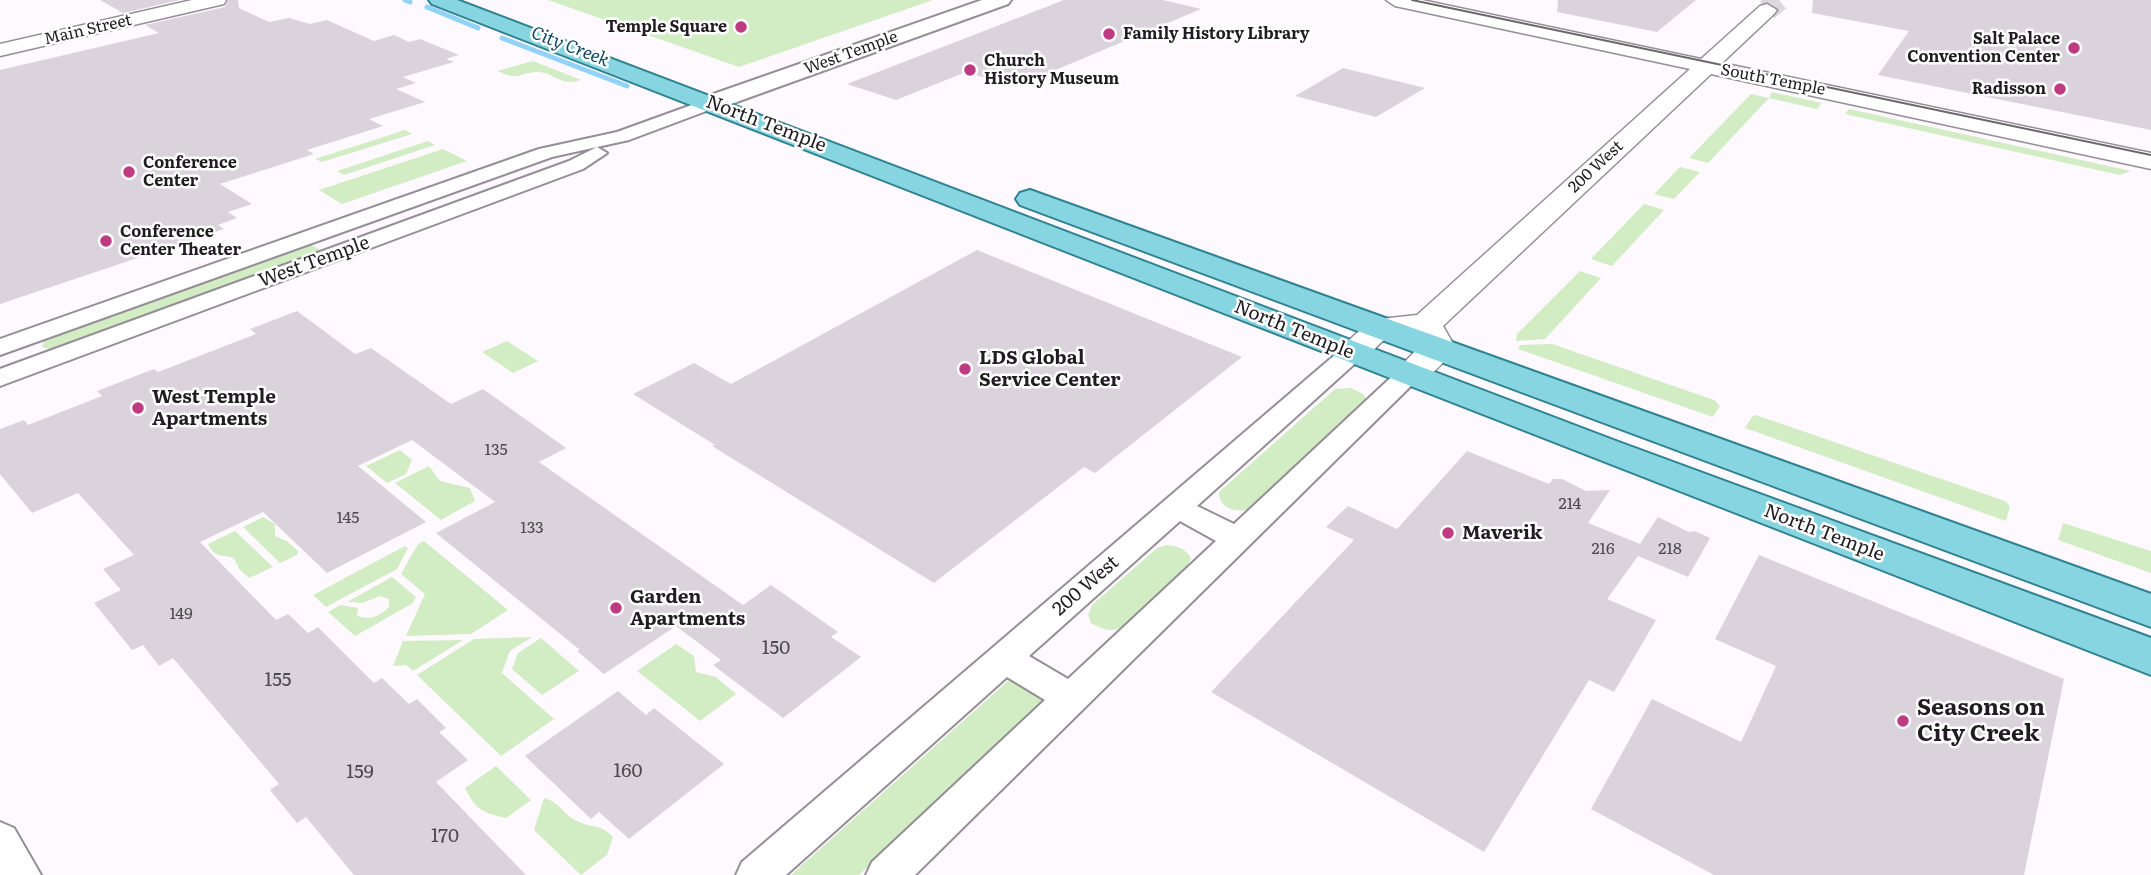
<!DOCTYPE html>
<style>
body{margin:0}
canvas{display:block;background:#fef8ff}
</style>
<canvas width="2151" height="875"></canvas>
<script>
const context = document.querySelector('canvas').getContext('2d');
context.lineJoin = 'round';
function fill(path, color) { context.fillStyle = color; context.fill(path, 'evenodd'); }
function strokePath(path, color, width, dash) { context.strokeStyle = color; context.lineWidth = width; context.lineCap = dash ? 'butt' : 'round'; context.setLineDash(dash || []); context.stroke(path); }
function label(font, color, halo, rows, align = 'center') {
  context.font = font + ' Literata,serif'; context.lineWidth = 5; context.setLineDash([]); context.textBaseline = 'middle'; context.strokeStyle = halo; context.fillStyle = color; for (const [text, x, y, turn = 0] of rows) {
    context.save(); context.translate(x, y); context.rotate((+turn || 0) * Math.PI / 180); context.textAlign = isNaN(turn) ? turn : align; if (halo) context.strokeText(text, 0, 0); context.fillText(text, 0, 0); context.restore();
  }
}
fill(new Path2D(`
 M548 0H933L739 67Z
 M533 61 581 80C558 87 554 71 536 72 515 74 521 81 497 71Z
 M1772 92 1822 103 1817 109 1769 98 1708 163 1689 158 1751 94 1769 98Z
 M1849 109 2131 171 2120 175 1845 114Z
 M405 130 412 134 322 162 315 159Z
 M428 141 435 145 344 175 337 171Z
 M443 149 467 161 342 204 319 190Z
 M1680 167 1700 172 1674 199 1654 194Z
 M1644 204 1664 210 1612 266 1591 259Z
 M310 244 325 253 52 350 42 347 44 341 55 335Z
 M1580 271 1601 278 1545 339 1516 341 1517 334Z
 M507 341 538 361 513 373 482 352Z
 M1552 344 1714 400 1720 406 1713 417 1518 349 1520 345Z
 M1351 388 1363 394 1366 399 1363 403 1252 509C1238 513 1218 509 1219 492L1335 389Z
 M1756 415 2005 501 2010 506 2006 521 1745 428 1752 417Z
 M400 450 412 460 406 474 387 483 366 466Z
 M429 466 440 481 470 488 475 501 441 520 395 483Z
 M263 517 275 524V536L287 541 298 551 297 555 280 563 243 527Z
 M2063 523 2151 551V573L2058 540Z
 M235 531 273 567 249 578 239 569 234 558C220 554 215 558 208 544Z
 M424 541 508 610 471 634 406 636 425 594 401 574 418 544Z
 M1166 545C1177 546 1185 548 1191 558L1188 565 1123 627C1110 633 1103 629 1091 623L1088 615 1092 605 1157 548Z
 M405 546 408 548 397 569 326 607 313 595Z
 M392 577 416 597 413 603 355 636 328 612 340 605 358 608 357 616C370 620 379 617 389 607V599L380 596 363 603 347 602Z
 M532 637 510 651 502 673 554 719 501 756 417 675 474 639Z
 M541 638 579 671 542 695 512 669 518 653Z
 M463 640 413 671 406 665 393 666 403 641Z
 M676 644 694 656 696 672 716 677 736 694 700 721 637 671Z
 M1018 677 1046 695 1042 702 859 875H791L1009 680Z
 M496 766 531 800 506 818C483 813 476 810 465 788Z
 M544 798C560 802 563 815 577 821 591 828 602 824 613 837L607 855 581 875 534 830Z`), '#d2ecc3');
strokePath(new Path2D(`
 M405 0 410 2
 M427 7 478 28
 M502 38 627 86`), '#91d3f6', 5);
fill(new Path2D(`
 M100 0H180L123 13Z
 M228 0H238L239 8 269 22 289 18 310 24 327 20 374 41 394 35 409 42 420 39 459 55 446 59 454 62 403 77 416 83 396 89 425 102 369 119 383 126 307 150 314 154 220 184 252 204 228 212 237 218 218 225 224 229 0 304V70L159 33 145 25 225 7Z
 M1064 0H1163L1201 9 1015 87 966 72 896 100 847 84Z
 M1558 0H1696L1657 32 1557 12Z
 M1813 0H2151V130L1878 75 1909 31 1812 13Z
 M1343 68 1425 88 1376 117 1295 96Z
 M977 250 1242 357 1095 473 1084 467 934 583 712 446 715 445 633 394 694 363 731 384Z
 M297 311 355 354 371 348 451 404 483 389 566 448 539 462 743 605 771 585 838 632 831 637 861 657 783 718 713 665 721 660 676 626 604 674 577 651 580 650 436 533 495 502 412 440 358 466 426 522 327 573 263 512 200 542 276 620 288 614 308 633 318 627 374 683 382 678 409 704 417 699 446 728 439 732 468 760 436 782 526 875H354L306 817 297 823 270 790 279 784 173 658 159 666 143 645 132 650 94 603 121 590 103 569 134 555 78 493 32 513 0 474V429L24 420 28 425 102 396 97 391 154 369 158 372 256 334 250 329Z
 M1467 451 1549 484 1553 479H1562L1586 491 1610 490 1588 523 1640 544 1658 517 1689 532 1695 531 1710 538 1688 577 1638 556 1607 599 1656 620 1614 692 1589 680 1484 852 1211 692 1354 540 1326 527 1348 506 1397 529Z
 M1759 555 2064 679 2024 875H1714L1591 809 1652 699 1741 742 1776 666 1715 639Z
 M618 691 646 715 654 708 724 764 629 839 599 812 591 819 525 756Z`), '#dad3db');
strokePath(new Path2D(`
 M1767 10 1779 0`), '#ddd7de', 22, [22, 10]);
const minor = new Path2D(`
 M711 98 717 99 720 103 717 107 629 140 597 147 607 153 583 169 0 386V369L569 161 597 147 552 157 0 355V339L539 149 617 132Z
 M1352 345 1361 348 1365 353 1361 358 1197 506 1234 524 1400 369 1409 367 1418 369 1422 375 915 875H866L872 862 1045 700 1007 677 786 875H736L742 862 1343 348ZM1180 521 1216 541 1068 679 1029 656Z
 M0 822 14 828 41 875H0Z`);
const tertiary = new Path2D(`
 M192 0H226L224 4 0 56V44Z
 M1386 0H1422L1701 59 1760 6 1767 4 1777 10 1774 14 1722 63 2151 153V169L1711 74 1443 326 1455 347C1441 367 1422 389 1397 382L1392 375 1421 345 1415 334C1408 335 1399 334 1393 336 1370 343 1373 368 1340 360L1335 353 1371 320 1417 315 1690 69 1395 6Z`);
const secondary = new Path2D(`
 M982 0H1011L1008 4 720 108 711 110 702 108 699 103 702 98Z`);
const primary = new Path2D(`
 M429 0H457L1616 441 2151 638V675L432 4Z
 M1030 190 2151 594V627L1020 205 1016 199 1020 193Z`);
strokePath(minor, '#958e96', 4);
strokePath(tertiary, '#958e96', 3);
strokePath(secondary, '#958e96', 4);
strokePath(primary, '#2f8290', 4);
fill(minor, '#fff');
fill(tertiary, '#fff');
fill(secondary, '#fff');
fill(primary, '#87d5e1');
strokePath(new Path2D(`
 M1412 0 2151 155`), '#6b676c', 2);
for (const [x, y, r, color] of [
 [741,27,7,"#be3b82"],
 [1109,34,7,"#be3b82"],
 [2074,48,7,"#be3b82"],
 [970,70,7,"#be3b82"],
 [2060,89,7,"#be3b82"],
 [129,172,7,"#be3b82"],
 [106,241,7,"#be3b82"],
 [965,369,7,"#be3b82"],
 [138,408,7,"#be3b82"],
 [1448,533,7,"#be3b82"],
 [616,608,7,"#be3b82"],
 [1903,721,7,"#be3b82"]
]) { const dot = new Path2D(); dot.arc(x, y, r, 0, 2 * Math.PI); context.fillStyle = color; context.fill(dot); strokePath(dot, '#fff', 2.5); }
label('bold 16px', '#201d20', '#fff', [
 ["Temple Square",727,27,"right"],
 ["Family History Library",1123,34],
 ["Salt Palace",2060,39,"right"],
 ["Convention Center",2060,57,"right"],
 ["Church",984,61],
 ["History Museum",984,79],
 ["Radisson",2046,89,"right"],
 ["Conference",143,163],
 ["Center",143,181],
 ["Conference",120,232],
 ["Center Theater",120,250]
], 'left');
label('16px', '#201d20', '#fff', [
 ["Main Street",88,30,-13],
 ["West Temple",851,53,-20],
 ["South Temple",1773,80,11],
 ["200 West",1596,167,-43]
]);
label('16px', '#4e4a4f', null, [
 ["135",496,450],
 ["214",1570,504],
 ["145",348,518],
 ["133",532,528],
 ["216",1603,549],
 ["218",1670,549],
 ["149",181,614]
]);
label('italic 18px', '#11475f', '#fff', [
 ["City Creek",570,47,21]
]);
label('19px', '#201d20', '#fff', [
 ["North Temple",766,124,21],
 ["West Temple",314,262,-20],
 ["North Temple",1294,330,22],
 ["North Temple",1824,533,21],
 ["200 West",1086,586,-41]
]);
label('bold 19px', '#201d20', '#fff', [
 ["LDS Global",979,358],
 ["Service Center",979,380],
 ["West Temple",152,397],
 ["Apartments",152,419],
 ["Maverik",1462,533],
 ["Garden",630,597],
 ["Apartments",630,619]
], 'left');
label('19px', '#4e4a4f', null, [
 ["150",776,648],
 ["155",278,680],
 ["160",628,771],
 ["159",360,772],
 ["170",445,836]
]);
label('bold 23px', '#201d20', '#fff', [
 ["Seasons on",1917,708],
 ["City Creek",1917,734]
], 'left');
</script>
